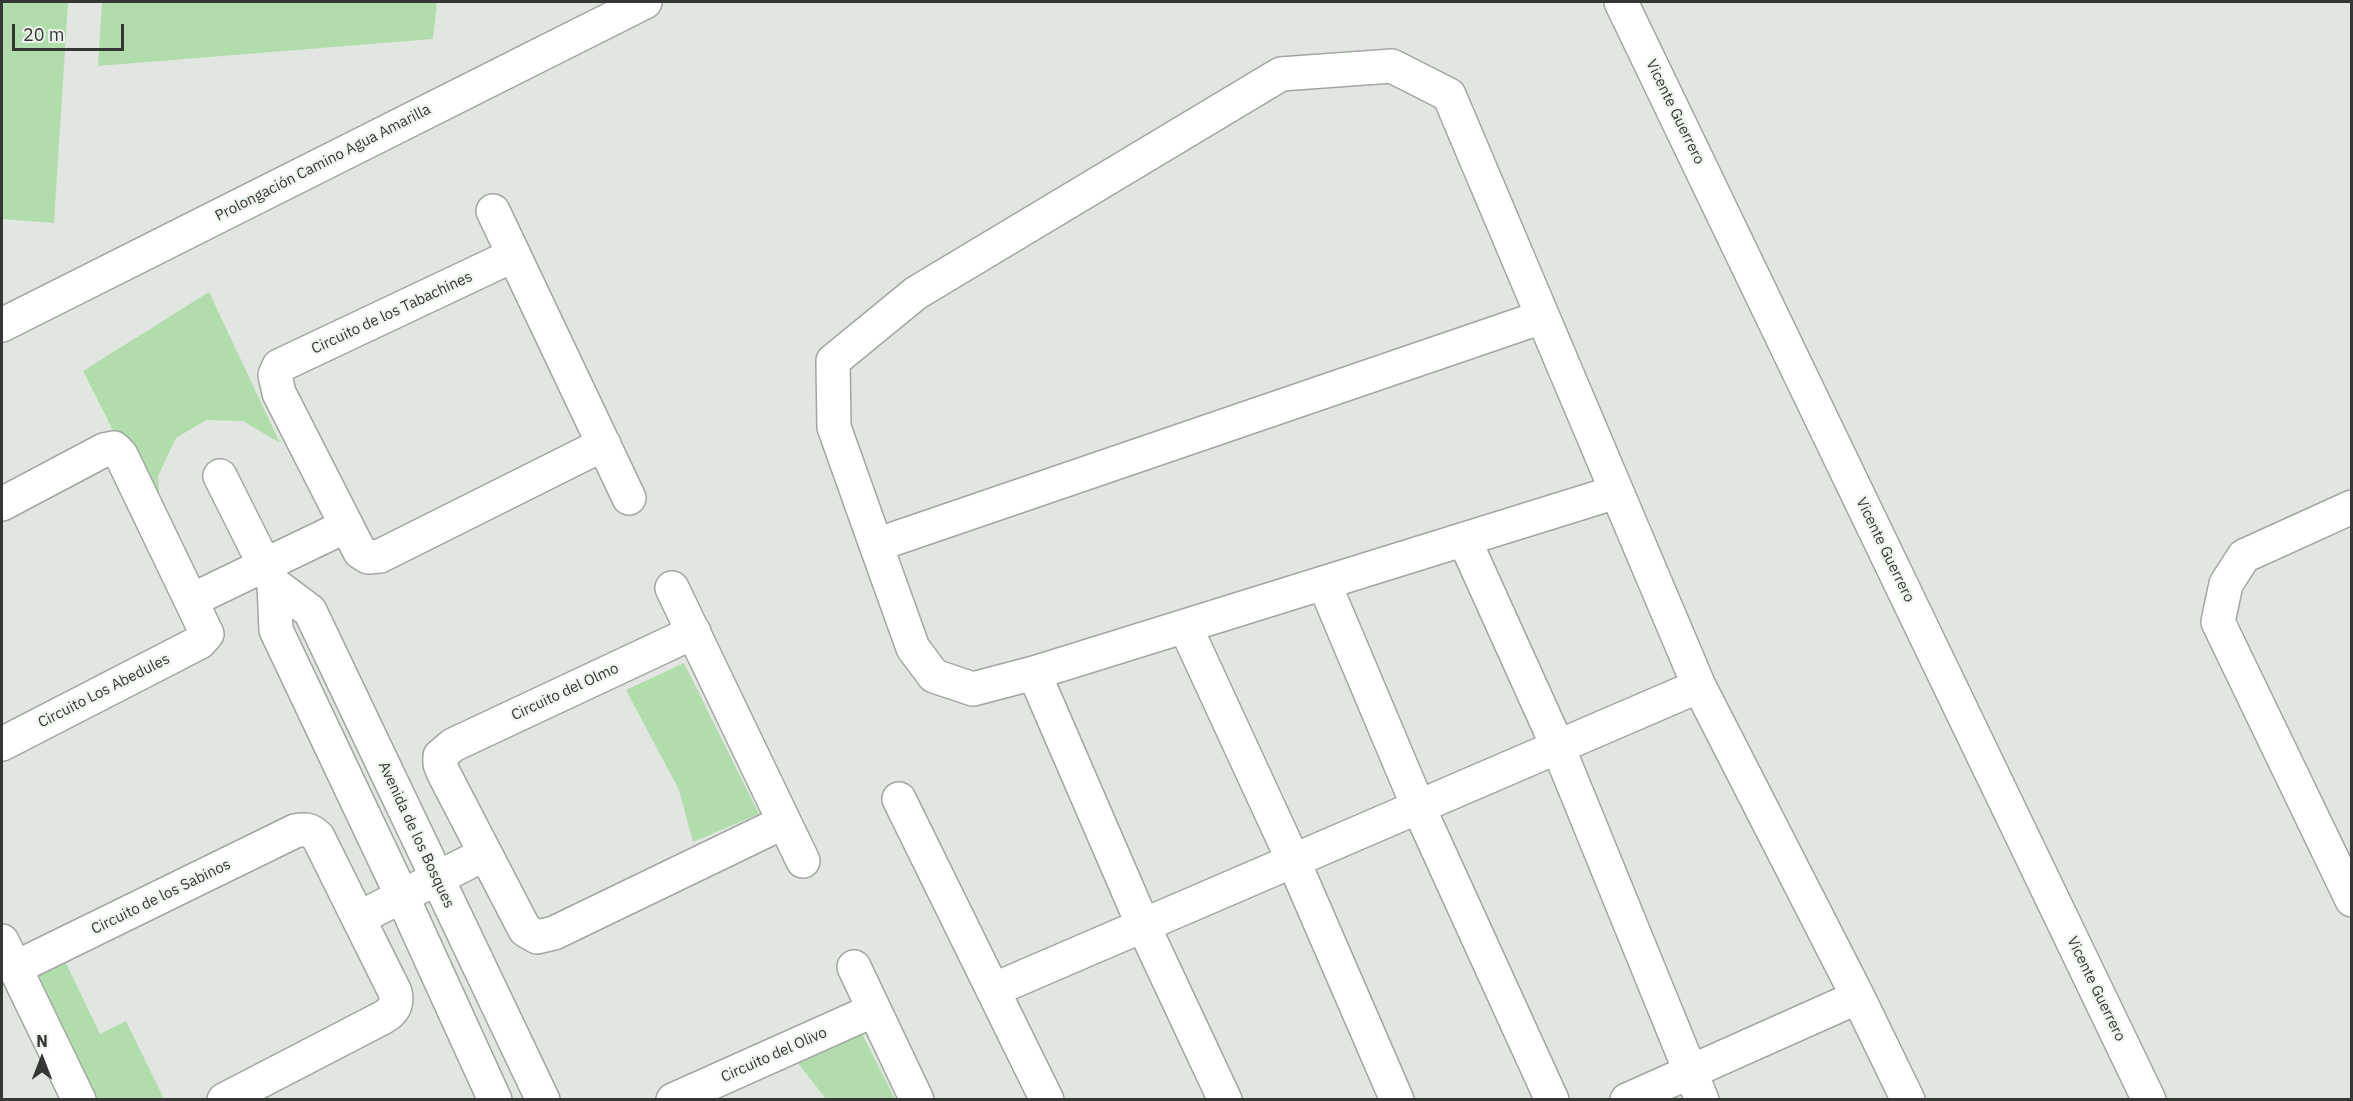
<!DOCTYPE html>
<meta charset="utf-8">
<style>
body{margin:0}
#map{position:relative;width:2353px;height:1101px;overflow:hidden;background:#e1e7e0;font-family:"IBM Plex Sans",sans-serif}
canvas{display:block}
.frame{position:absolute;inset:0;border:3px solid #343734;pointer-events:none}
.north{position:absolute;left:12px;top:1029px;width:60px;height:60px;-webkit-text-stroke:4px #eef5ed;paint-order:stroke;rotate:0deg;font-size:16px;font-weight:700;line-height:24px;text-align:center;color:#343734}
.north::after{content:'';display:block;margin:auto;width:21px;height:27px;background:#343734;clip-path:polygon(50% 0,100% 100%,50% 72%,0 100%)}
.scale{position:absolute;left:12px;top:24px;width:112px;height:27px;box-sizing:border-box;border:3px solid #343734;border-top:0;padding-left:8px;font-size:18px;line-height:21px;white-space:nowrap;color:#343734;-webkit-text-stroke:4px #eef5ed;paint-order:stroke}
</style>
<div id="map">
<canvas width="2353" height="1101"></canvas>
<div class="frame"></div>
<div class="north">N</div>
<div class="scale">20 m</div>
</div>
<script>
const context = document.querySelector('canvas').getContext('2d');
context.lineJoin = 'round';
function fill(path, color) { context.fillStyle = color; context.fill(path, 'evenodd'); }
function strokePath(path, color, width, dash) { context.strokeStyle = color; context.lineWidth = width; context.lineCap = dash ? 'butt' : 'round'; context.setLineDash(dash || []); context.stroke(path); }
function label(font, color, halo, rows, align = 'center') {
  context.font = font + ' "IBM Plex Sans",sans-serif'; context.lineWidth = 4.5; context.setLineDash([]); context.textBaseline = 'middle'; context.strokeStyle = halo; context.fillStyle = color; for (const [text, x, y, turn = 0] of rows) {
    context.save(); context.translate(x, y); context.rotate((+turn || 0) * Math.PI / 180); context.textAlign = isNaN(turn) ? turn : align; if (halo) context.strokeText(text, 0, 0); context.fillText(text, 0, 0); context.restore();
  }
}
fill(new Path2D(`
 M2 2H68L54 223 2 219Z
 M102 2H437L433 39 98 66Z
 M209 292 280 443 243 421 206 420 176 438 158 476 160 505 152 508 83 371Z
 M684 663 759 814 693 842 679 790 626 690Z
 M63 957 100 1034 126 1021 164 1099H96L34 970Z
 M855 1020 895 1099H826L790 1053Z`), '#b1ddac');
const minor = new Path2D(`
 M1621 2 2149 1100
 M493 211 629 498
 M514 255 279 366 275 375 279 393 360 552 368 557 380 556 604 444
 M1542 317 876 545 834 427 833 361 916 293 1281 74 1392 66 1449 95 1699 686 1858 997 1908 1100
 M2 325 645 2
 M220 476 274 584 276 630 402 896 495 1100
 M2 504 104 450 114 448 121 455 207 634 200 642 2 744
 M2352 507 2244 556 2226 584 2218 622 2352 900
 M1464 539 1558 747 1702 1100
 M876 545 913 648 934 676 973 689 1034 673 1616 492
 M1324 583 1418 806 1552 1100
 M274 584 310 611 543 1100
 M672 588 803 861
 M192 600 346 526
 M1185 626 1293 860 1397 1100
 M694 632 453 745 440 756V764L443 772 525 930 537 937 554 933 784 822
 M1034 673 1143 925 1225 1100
 M899 799 1047 1100
 M359 918 485 854
 M2 941 79 1100
 M854 967 917 1100
 M15 968 295 831C305 829 310 829 318 837L395 992C398 1005 393 1012 382 1018L224 1100
 M993 990 1699 686
 M673 1100 874 1010
 M1627 1100 1858 997`);
strokePath(minor, '#a1a7a0', 36);
strokePath(minor, '#fff', 33);
label('15px', '#343734', '#eef5ed', [
 ["Vicente Guerrero",1675,112,64],
 ["Prolongación Camino Agua Amarilla",323,163,-27],
 ["Circuito de los Tabachines",392,313,-25],
 ["Vicente Guerrero",1885,550,64],
 ["Circuito Los Abedules",104,691,-27],
 ["Circuito del Olmo",565,692,-25],
 ["Avenida de los Bosques",416,835,65],
 ["Circuito de los Sabinos",161,897,-26],
 ["Vicente Guerrero",2096,989,64],
 ["Circuito del Olivo",774,1055,-24]
]);
</script>
